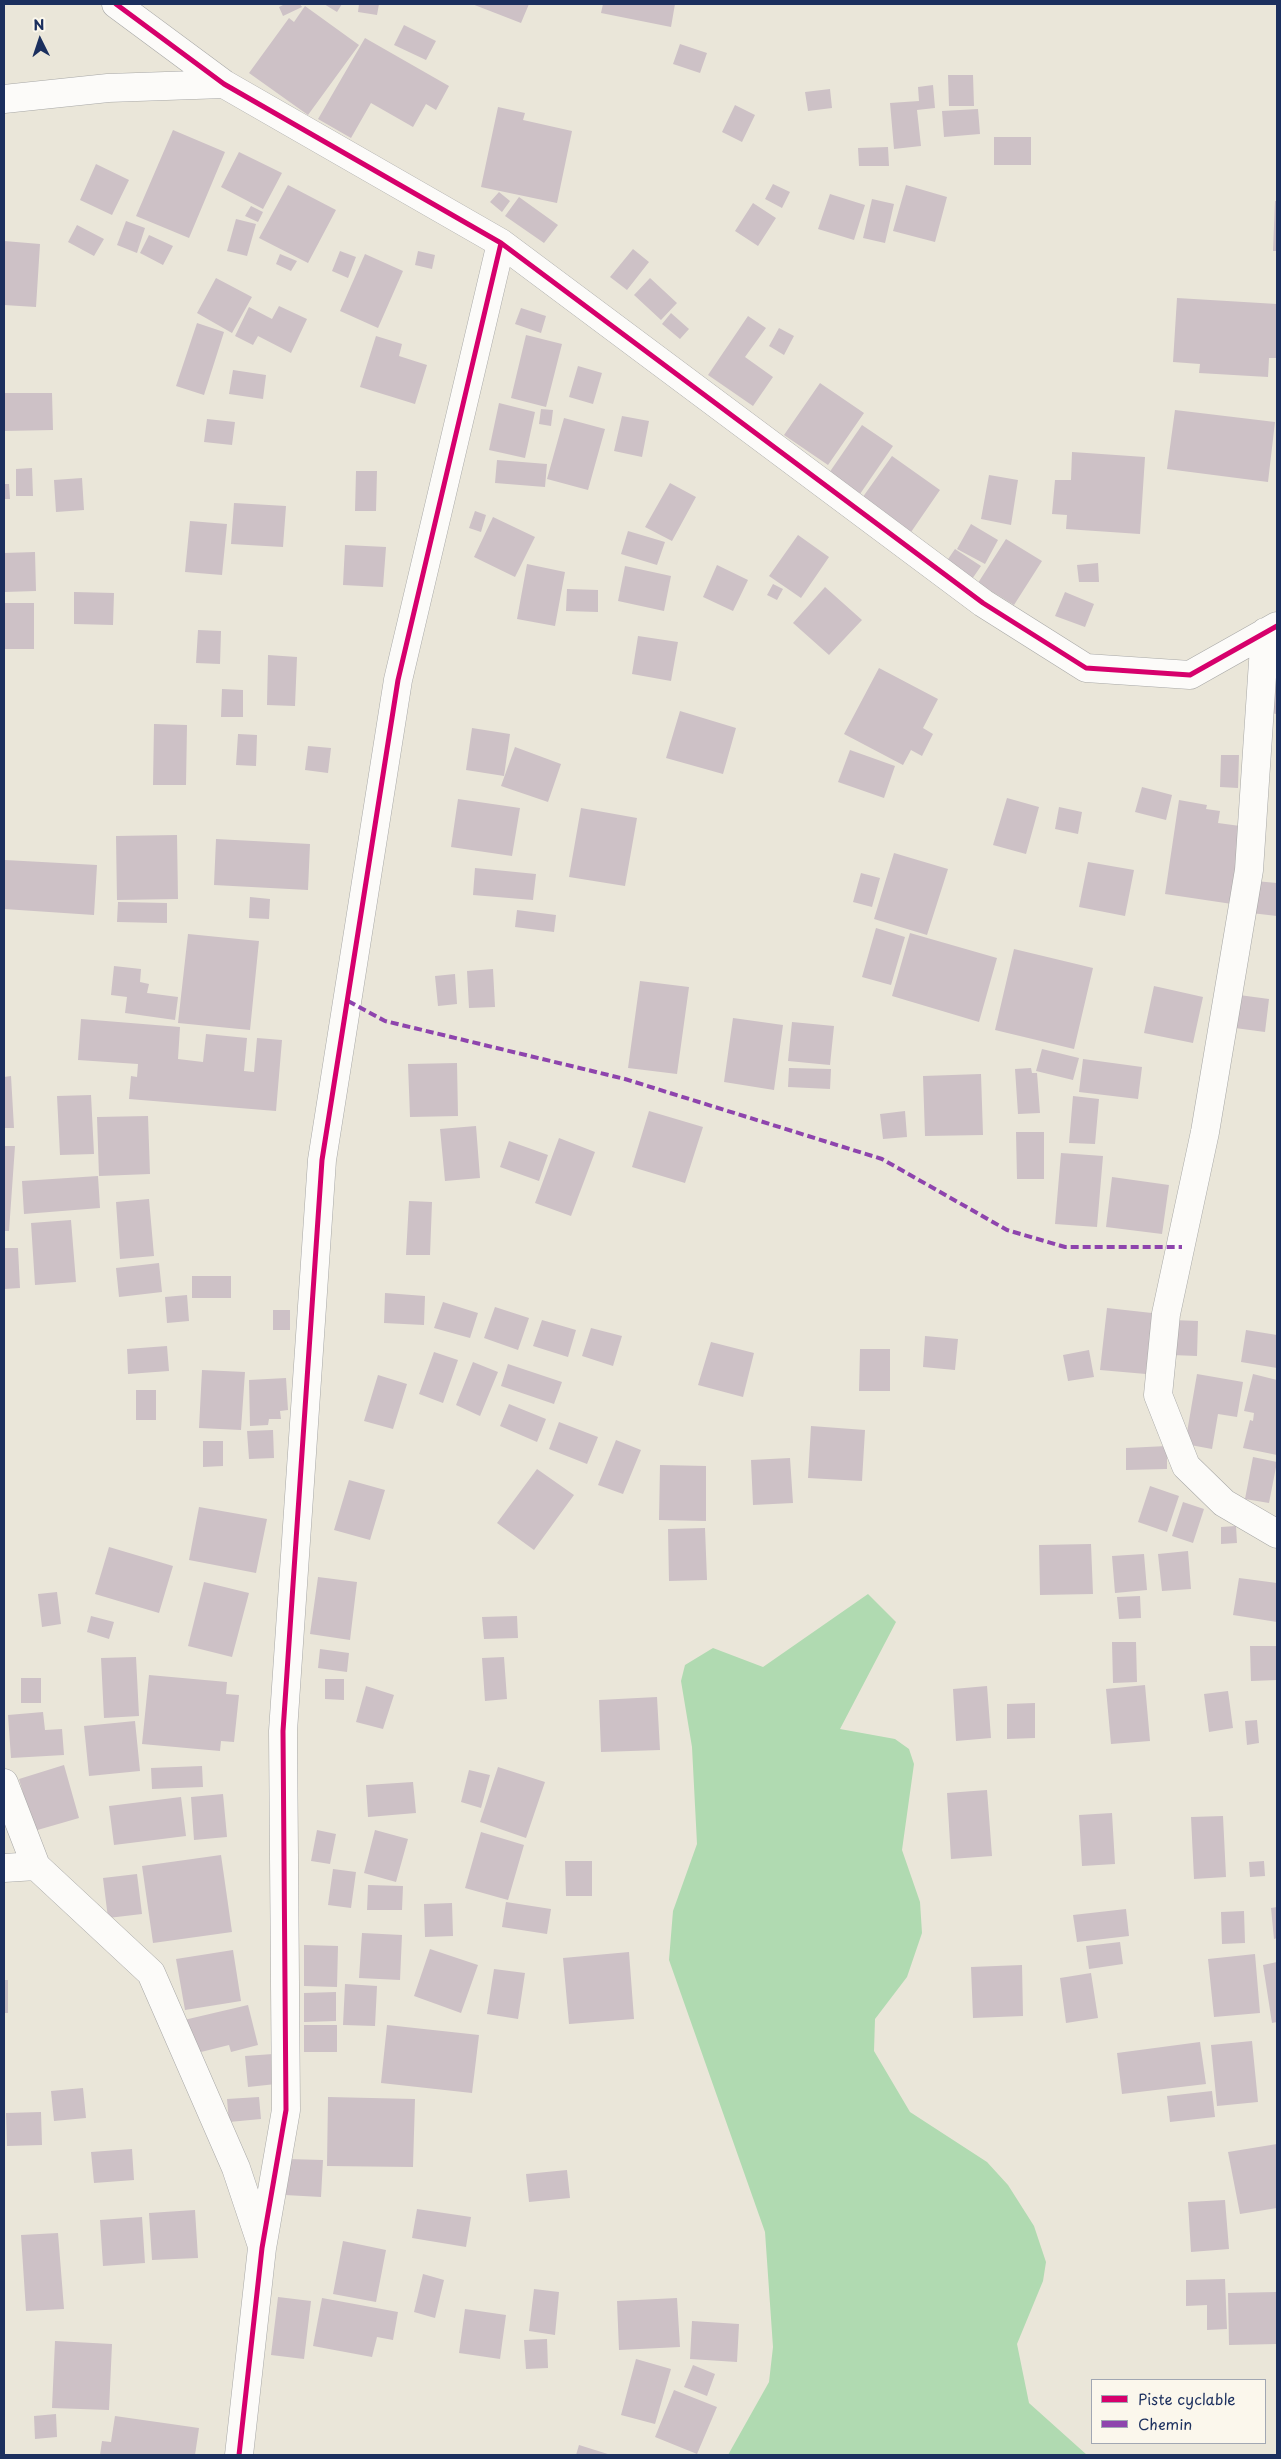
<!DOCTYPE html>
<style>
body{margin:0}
#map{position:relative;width:1281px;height:2459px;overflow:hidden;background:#eae6d9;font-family:"Playpen Sans",sans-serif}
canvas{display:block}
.frame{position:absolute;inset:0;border:5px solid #1b2f5e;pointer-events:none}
.legend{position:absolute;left:1091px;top:2379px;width:175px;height:65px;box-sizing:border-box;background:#fbf7ec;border:1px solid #a1a7b3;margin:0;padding:6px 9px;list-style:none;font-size:15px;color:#1b2f5e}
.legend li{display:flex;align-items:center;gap:10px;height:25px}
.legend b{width:25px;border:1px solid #a1a7b3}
.north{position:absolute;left:15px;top:15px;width:50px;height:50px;-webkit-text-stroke:4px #fbf7ec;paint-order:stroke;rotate:356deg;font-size:14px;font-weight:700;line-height:20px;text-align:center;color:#1b2f5e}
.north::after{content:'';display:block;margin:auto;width:18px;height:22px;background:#1b2f5e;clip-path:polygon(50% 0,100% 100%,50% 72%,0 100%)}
</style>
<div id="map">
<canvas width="1281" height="2459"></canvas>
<div class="frame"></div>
<ul class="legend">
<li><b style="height:6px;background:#d6006c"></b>Piste cyclable</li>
<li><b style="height:6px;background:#8e44ad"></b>Chemin</li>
</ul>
<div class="north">N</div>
</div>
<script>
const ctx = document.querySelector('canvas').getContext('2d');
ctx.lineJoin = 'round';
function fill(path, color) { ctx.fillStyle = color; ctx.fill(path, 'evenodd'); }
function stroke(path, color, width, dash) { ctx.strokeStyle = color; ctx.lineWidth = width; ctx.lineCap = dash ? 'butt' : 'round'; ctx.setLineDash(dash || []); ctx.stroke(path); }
fill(new Path2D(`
 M868 1594 896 1622 840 1729 895 1739 909 1749 914 1764 902 1850 920 1902 922 1933 907 1977 875 2019 874 2051 910 2112 987 2162 1008 2185 1034 2226 1046 2262 1043 2281 1017 2344 1029 2403 1087 2455H728L769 2382 773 2347 765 2232 669 1960 673 1911 697 1844 692 1747 681 1681 685 1665 713 1648 763 1667Z`), '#b0dab1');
fill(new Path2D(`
 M285 4H300L302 7 283 16 279 7Z
 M324 4H342L337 12Z
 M359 4H379L377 15 358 12Z
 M472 4H529L521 23Z
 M603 4H675L671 27 601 13Z
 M305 6 359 45 308 115 249 73 289 18 294 22Z
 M404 25 436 41 426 60 394 45Z
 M365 38 449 86 436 110 426 104 413 127 371 103 351 138 318 119Z
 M680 44 707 53 700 73 673 64Z
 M948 75H973L974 106H949Z
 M933 85 935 108 917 110 921 146 894 149 890 103 919 101 918 87Z
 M830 89 832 108 808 111 805 92Z
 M735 105 755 115 742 142 722 132Z
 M498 107 525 113 523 120 572 131 557 203 481 187Z
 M978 109 980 134 944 137 942 111Z
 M173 130 225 152 189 238 136 216Z
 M994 137H1031V165H994Z
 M888 147 889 166H859L858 148Z
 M239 152 282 173 263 209 221 187Z
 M96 164 129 180 112 215 80 200Z
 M773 184 790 192 782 208 765 199Z
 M288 185 336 210 308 263 259 238Z
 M906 185 947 197 935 242 893 231Z
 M499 192 510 201 502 212 490 202Z
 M830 194 865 205 854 240 818 229Z
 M519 197 558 225 544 243 505 216Z
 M872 199 894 204 885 243 863 238Z
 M1275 201H1277V251H1273Z
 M753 203 776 218 758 246 735 231Z
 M251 206 263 212 258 222 245 216Z
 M236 219 256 224 247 256 227 251Z
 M126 221 145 228 137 253 117 245Z
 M77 225 104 239 94 256 68 242Z
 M149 235 173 246 163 265 140 253Z
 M4 241 40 244 36 307 4 305Z
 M633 249 649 262 627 290 610 277Z
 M340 251 356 257 348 278 332 271Z
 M418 251 435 255 432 269 415 265Z
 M280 254 297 261 291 271 276 264Z
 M365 254 403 271 378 328 340 311Z
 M216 278 252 297 232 333 197 313Z
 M650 278 677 303 661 320 634 295Z
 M1177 298 1277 304V358H1269L1268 377 1199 373 1200 364 1173 362Z
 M279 306 307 319 291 353 258 336 253 345 235 336 249 307 272 319Z
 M521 308 546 316 541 333 515 324Z
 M671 313 689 329 680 339 662 324Z
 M748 316 766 328 745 357 773 377 753 406 708 375Z
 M197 323 224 332 204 395 176 386Z
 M779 328 794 336 784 355 769 346Z
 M526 335 562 344 546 407 511 398Z
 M376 336 402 344 399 356 427 365 415 404 360 387Z
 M578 366 602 373 593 404 569 397Z
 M233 370 266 375 263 399 229 394Z
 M820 383 864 413 828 465 784 435Z
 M4 393H52L53 430 4 431Z
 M499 403 535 412 525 458 489 450Z
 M541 409 553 410 551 426 539 424Z
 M1175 410 1275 422 1268 482 1167 469Z
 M622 416 649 421 642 457 614 451Z
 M564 418 605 429 588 490 547 479Z
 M207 419 235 422 232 445 204 442Z
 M862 425 893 446 860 494 829 473Z
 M1072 452 1145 457 1140 534 1066 529 1067 515 1052 514 1055 480H1071Z
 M892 456 940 490 909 535 860 501Z
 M497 460 547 464 545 487 495 483Z
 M32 468 33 496H16V469Z
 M356 471H377L376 511H355Z
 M989 475 1018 480 1011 525 981 519Z
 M82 478 84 510 56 512 54 480Z
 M670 483 696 497 672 541 645 527Z
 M4 484H9L10 499H4Z
 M234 503 286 506 283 547 231 544Z
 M475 511 486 515 481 532 469 528Z
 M493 517 535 537 515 577 474 557Z
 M190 521 227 524 222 575 185 572Z
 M971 524 998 540 985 564 957 549Z
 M628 531 665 542 657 565 621 554Z
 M798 535 829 557 801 598 769 576Z
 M1006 539 1042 561 1014 605 978 583Z
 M345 545 386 547 383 587 343 585Z
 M955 549 981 566 968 585 942 568Z
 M35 552 36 591 4 592V553Z
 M1098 563 1099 582H1079L1077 565Z
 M527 564 565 572 555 626 517 619Z
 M717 565 748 580 733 611 703 597Z
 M625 566 671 576 664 611 618 601Z
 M773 584 783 589 777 600 767 595Z
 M825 587 862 620 829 655 793 623Z
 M567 589 598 590V612L566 611Z
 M74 592 114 593 113 625 74 624Z
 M1065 592 1094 604 1085 627 1055 616Z
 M4 603H34V649H4Z
 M198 630 221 631 220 664 196 663Z
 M638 636 678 642 671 681 632 674Z
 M268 655 297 657 295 706 267 705Z
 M879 668 938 699 923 728 933 734 922 756 911 750 903 765 844 734Z
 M1271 676 1277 677V714L1266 713Z
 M222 689 243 690V717H221Z
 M680 711 736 728 723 774 666 758Z
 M154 724 187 725 186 785H153Z
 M472 728 510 734 504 776 466 770Z
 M238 734 257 735 256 766 236 765Z
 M308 746 331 748 328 773 305 770Z
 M515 747 561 764 548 802 501 786Z
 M850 750 895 766 884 798 838 782Z
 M1221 755H1239L1238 788 1220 787Z
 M1142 787 1172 795 1166 820 1135 812Z
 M1007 798 1039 807 1026 854 993 845Z
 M458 799 520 808 512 856 451 847Z
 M1179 800 1207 805 1206 809 1220 811 1218 823 1240 826 1232 904 1165 894Z
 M1059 807 1082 812 1078 834 1055 829Z
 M581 808 637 818 625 886 569 877Z
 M177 835 178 899 117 900 116 836Z
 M216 839 310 844 308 890 214 885Z
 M894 853 948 869 927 935 874 919Z
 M5 860 97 865 94 915 4 909Z
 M1088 862 1134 870 1125 916 1079 907Z
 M475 868 536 874 533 900 473 895Z
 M861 873 880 878 872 907 853 902Z
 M1255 881 1277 883V916L1251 913Z
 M250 897 270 899 269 919 249 918Z
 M118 902 167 903V923L117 922Z
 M517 910 556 915 554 932 515 927Z
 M876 928 905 937 891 985 862 977Z
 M910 933 997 958 979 1022 892 996Z
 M188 934 259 941 250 1030 178 1023Z
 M1014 949 1093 968 1074 1049 995 1030Z
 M114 966 141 969 140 982 149 984 147 993 178 997 175 1020 125 1013 127 997 111 995Z
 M493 969 495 1007 469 1008 467 971Z
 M455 974 457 1004 438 1006 435 976Z
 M640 981 689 987 677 1074 628 1068Z
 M1154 986 1203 997 1193 1043 1144 1033Z
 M1239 995 1269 999 1265 1032 1235 1028Z
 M733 1018 783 1025 774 1090 724 1082Z
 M81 1019 180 1027 178 1059 203 1062 206 1034 247 1038 244 1071 254 1072 257 1038 282 1040 276 1111 129 1099 131 1076 137 1077 138 1064 78 1060Z
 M792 1022 834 1026 830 1065 788 1061Z
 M1042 1049 1079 1058 1073 1080 1036 1071Z
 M1083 1059 1142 1067 1138 1099 1079 1092Z
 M457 1063 458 1116 410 1117 408 1064Z
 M789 1068 831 1069 830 1089 788 1087Z
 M1031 1068 1032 1073H1037L1040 1113 1018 1114 1015 1069Z
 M981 1074 983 1135 925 1136 923 1076Z
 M11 1076 14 1128H4V1077Z
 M91 1095 94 1154 60 1155 57 1096Z
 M1073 1096 1099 1099 1095 1144 1069 1143Z
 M649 1111 703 1127 685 1183 632 1167Z
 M905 1111 907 1137 883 1139 880 1114Z
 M148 1116 150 1174 99 1176 97 1117Z
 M476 1126 480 1178 445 1181 440 1129Z
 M1016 1132H1044V1179H1017Z
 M559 1138 595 1152 571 1216 535 1203Z
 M509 1141 548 1155 539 1181 500 1167Z
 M4 1146H15L9 1231H4Z
 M1061 1153 1103 1156 1097 1227 1055 1224Z
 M98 1176 100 1208 24 1214 22 1181Z
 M1112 1177 1169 1185 1162 1234 1106 1227Z
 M149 1199 154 1256 120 1259 116 1202Z
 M409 1201 432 1202 430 1255H406Z
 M71 1220 76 1282 35 1285 31 1223Z
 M4 1248H18L20 1288 4 1289Z
 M159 1263 162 1292 119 1297 116 1268Z
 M192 1276H231V1298H192Z
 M385 1293 425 1296 424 1325 384 1323Z
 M187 1295 189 1321 167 1323 165 1297Z
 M443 1302 478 1313 470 1338 434 1328Z
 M495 1307 529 1318 518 1350 484 1338Z
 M1107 1308 1152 1313 1146 1374 1100 1370Z
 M273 1310H290V1330H273Z
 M542 1320 576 1330 568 1357 533 1346Z
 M1173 1320 1198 1321 1197 1356 1172 1355Z
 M591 1328 622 1336 613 1366 582 1356Z
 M1246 1330 1277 1335V1368L1241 1362Z
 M925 1336 958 1339 955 1370 923 1367Z
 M711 1342 754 1353 743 1397 698 1385Z
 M167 1346 169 1371 128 1374 127 1349Z
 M860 1349H890V1391H859Z
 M1089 1350 1094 1377 1068 1381 1063 1355Z
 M434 1352 458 1360 443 1403 419 1394Z
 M473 1362 498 1372 480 1416 456 1405Z
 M508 1364 562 1382 554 1404 501 1386Z
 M202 1370 245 1372 241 1430 199 1428Z
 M1197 1374 1243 1382 1237 1417 1218 1414 1212 1449 1185 1444Z
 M1253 1374 1277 1380V1455L1243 1448 1250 1420 1253 1421 1254 1413 1244 1411Z
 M378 1375 407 1384 393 1429 364 1421Z
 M286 1378 288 1410 280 1411 281 1419H269L268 1425 250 1426 249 1380Z
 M136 1390H156V1420H136Z
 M509 1404 546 1419 537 1442 500 1426Z
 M559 1422 598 1437 587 1464 549 1449Z
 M811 1426 865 1430 862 1481 808 1478Z
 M273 1430 274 1458 249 1459 247 1431Z
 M616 1440 641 1450 623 1494 598 1485Z
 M203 1441H223V1466L203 1467Z
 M1167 1446V1469L1126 1470V1448Z
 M1253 1457 1277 1462 1269 1503 1245 1499Z
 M790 1458 793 1503 753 1505 751 1460Z
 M660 1465 706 1466V1521L659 1520Z
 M537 1469 574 1495 534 1550 497 1523Z
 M349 1480 385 1490 370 1540 334 1530Z
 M1150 1486 1179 1496 1167 1532 1138 1522Z
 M1183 1502 1204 1509 1193 1543 1172 1536Z
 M199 1507 267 1519 256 1573 189 1560Z
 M1236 1526 1237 1543 1221 1544V1527Z
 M705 1528 707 1580 669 1581 668 1529Z
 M1091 1544 1093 1594 1040 1595 1039 1545Z
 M109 1547 173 1566 159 1613 95 1594Z
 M1188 1551 1191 1589 1162 1591 1158 1554Z
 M1144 1554 1147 1590 1115 1593 1112 1556Z
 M318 1577 357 1582 350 1640 310 1634Z
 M1239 1578 1277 1583V1622L1233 1615Z
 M204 1582 249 1593 232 1657 188 1646Z
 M57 1592 61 1624 42 1627 38 1594Z
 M1140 1596 1141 1618 1119 1619 1117 1597Z
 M91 1616 114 1622 109 1639 87 1632Z
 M517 1616 518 1638 484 1639 482 1617Z
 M1112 1642H1136L1137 1682 1113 1683Z
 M1250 1646H1277V1680L1251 1681Z
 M320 1649 349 1653 347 1672 318 1668Z
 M136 1657 139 1716 104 1718 101 1658Z
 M504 1657 507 1699 485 1701 482 1658Z
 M149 1675 227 1682 226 1694 239 1695 234 1742 221 1741 220 1751 142 1744Z
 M21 1678H41V1703H21Z
 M325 1679H344V1700L325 1699Z
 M1145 1685 1150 1741 1111 1744 1106 1689Z
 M366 1686 394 1695 383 1729 356 1722Z
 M987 1686 991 1738 956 1741 953 1689Z
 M1228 1691 1233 1728 1209 1732 1204 1694Z
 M657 1697 660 1750 601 1752 599 1700Z
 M1035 1703V1738L1007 1739V1704Z
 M43 1712 45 1730 62 1729 64 1755 11 1758 8 1715Z
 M1257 1720 1259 1743 1247 1745 1245 1721Z
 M135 1721 140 1771 89 1776 84 1726Z
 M64 1765 79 1818 34 1831 19 1779Z
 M202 1766 203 1787 152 1789 151 1768Z
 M498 1767 545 1782 526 1838 480 1822Z
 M469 1770 490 1775 481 1808 461 1802Z
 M413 1782 416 1813 368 1817 366 1785Z
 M987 1790 992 1856 951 1859 947 1793Z
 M223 1794 227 1837 194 1840 191 1797Z
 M181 1797 186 1836 114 1845 109 1806Z
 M1112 1813 1115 1864 1082 1866 1079 1815Z
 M1223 1816 1226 1877 1194 1879 1191 1817Z
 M317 1830 336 1834 330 1864 311 1861Z
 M375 1830 408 1839 396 1882 364 1873Z
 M481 1832 524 1845 508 1900 465 1888Z
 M221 1855 232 1932 153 1943 142 1866Z
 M565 1861H592V1896H566Z
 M1264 1861 1265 1876 1250 1877 1249 1862Z
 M333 1869 356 1872 351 1908 328 1905Z
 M137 1874 142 1914 108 1918 103 1878Z
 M368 1885 403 1886 402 1910H367Z
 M506 1902 551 1909 547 1934 502 1927Z
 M452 1903 453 1936 425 1937 424 1904Z
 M1277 1907V1938L1274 1939 1271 1908Z
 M1126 1909 1129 1936 1077 1942 1073 1915Z
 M1244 1911 1245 1943 1222 1944 1221 1912Z
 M362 1933 402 1935 400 1980 359 1978Z
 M1120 1942 1123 1964 1089 1969 1086 1946Z
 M304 1945 338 1946 337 1987 304 1986Z
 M430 1949 478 1965 461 2013 414 1996Z
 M233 1950 241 2001 185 2010 176 1959Z
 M629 1952 634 2019 569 2024 563 1958Z
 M1255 1954 1260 2013 1214 2017 1208 1959Z
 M1277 1962V2022L1272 2023 1263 1965Z
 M1022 1965 1023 2016 973 2018 971 1967Z
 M494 1969 525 1973 518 2019 487 2014Z
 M1091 1973 1098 2018 1066 2023 1060 1978Z
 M4 1980H8V2013H4Z
 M345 1984 377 1986 375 2026 343 2025Z
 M336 1992V2021L304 2022V1993Z
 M248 2005 258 2045 231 2052 229 2045 193 2054 184 2020Z
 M304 2025H337V2052H304Z
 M387 2025 479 2035 472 2093 381 2083Z
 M1252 2041 1258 2102 1217 2106 1211 2045Z
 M1200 2042 1206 2084 1122 2094 1117 2053Z
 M273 2054 276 2084 248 2087 245 2056Z
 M83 2088 86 2118 54 2121 51 2091Z
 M1212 2091 1215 2117 1170 2122 1167 2096Z
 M259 2097 261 2119 229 2122 227 2099Z
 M328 2097 415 2099 413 2167 327 2166Z
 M41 2112 42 2145 7 2146 6 2113Z
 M1277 2144V2208L1240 2214 1228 2152Z
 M132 2149 134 2180 94 2183 91 2152Z
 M287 2159 323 2160 321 2197 285 2195Z
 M567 2170 570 2198 529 2202 526 2174Z
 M1225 2200 1229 2249 1191 2252 1188 2202Z
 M417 2209 471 2217 466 2247 412 2238Z
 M195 2210 198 2258 152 2260 149 2213Z
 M142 2217 145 2263 103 2266 100 2220Z
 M58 2233 64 2309 26 2311 21 2235Z
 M343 2241 386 2250 376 2302 333 2294Z
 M423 2274 444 2280 435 2318 414 2312Z
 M1225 2279 1227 2329 1207 2330V2305L1186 2306V2280Z
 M534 2289 559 2292 555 2335 529 2331Z
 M1277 2292V2344L1229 2345 1228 2293Z
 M278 2297 311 2301 304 2359 271 2355Z
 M322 2298 398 2312 393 2340 377 2337 372 2357 313 2346Z
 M677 2298 680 2347 619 2350 617 2301Z
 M465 2309 506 2315 500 2359 459 2353Z
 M692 2321 739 2324 737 2362 690 2359Z
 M547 2339 548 2368 526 2369 524 2340Z
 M55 2341 112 2344 109 2410 52 2408Z
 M636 2359 671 2369 655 2424 621 2415Z
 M693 2365 715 2374 707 2396 684 2387Z
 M674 2390 717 2407 697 2454 655 2437Z
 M56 2414 57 2437 35 2439 34 2416Z
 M115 2416 199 2428 195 2455H100L102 2441 111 2442Z
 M579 2445 611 2455H576Z`), '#cdc1c6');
const minor = new Path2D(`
 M116 4 224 84 501 243 983 603 1086 668 1190 675 1277 626
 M4 99 108 88 224 84
 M1265 632 1249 870 1205 1132 1166 1314 1158 1395 1186 1466 1224 1503 1277 1534
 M4 1783 36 1866 151 1973 236 2168 261 2243
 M4 1868 36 1866
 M239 2455 262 2248 286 2110 283 1731 322 1160 398 680 501 243`);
stroke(minor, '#a7a7a6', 29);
stroke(minor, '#fcfbf9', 28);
stroke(new Path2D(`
 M348 1001 385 1021 625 1079 882 1159 1007 1230 1065 1247H1182`), '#8e44ad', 4, [8, 4]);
stroke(new Path2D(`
 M116 4 224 84 501 243 983 603 1086 668 1190 675 1277 626
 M239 2455 262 2248 286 2110 283 1731 322 1160 398 680 501 243`), '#d6006c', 5);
</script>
